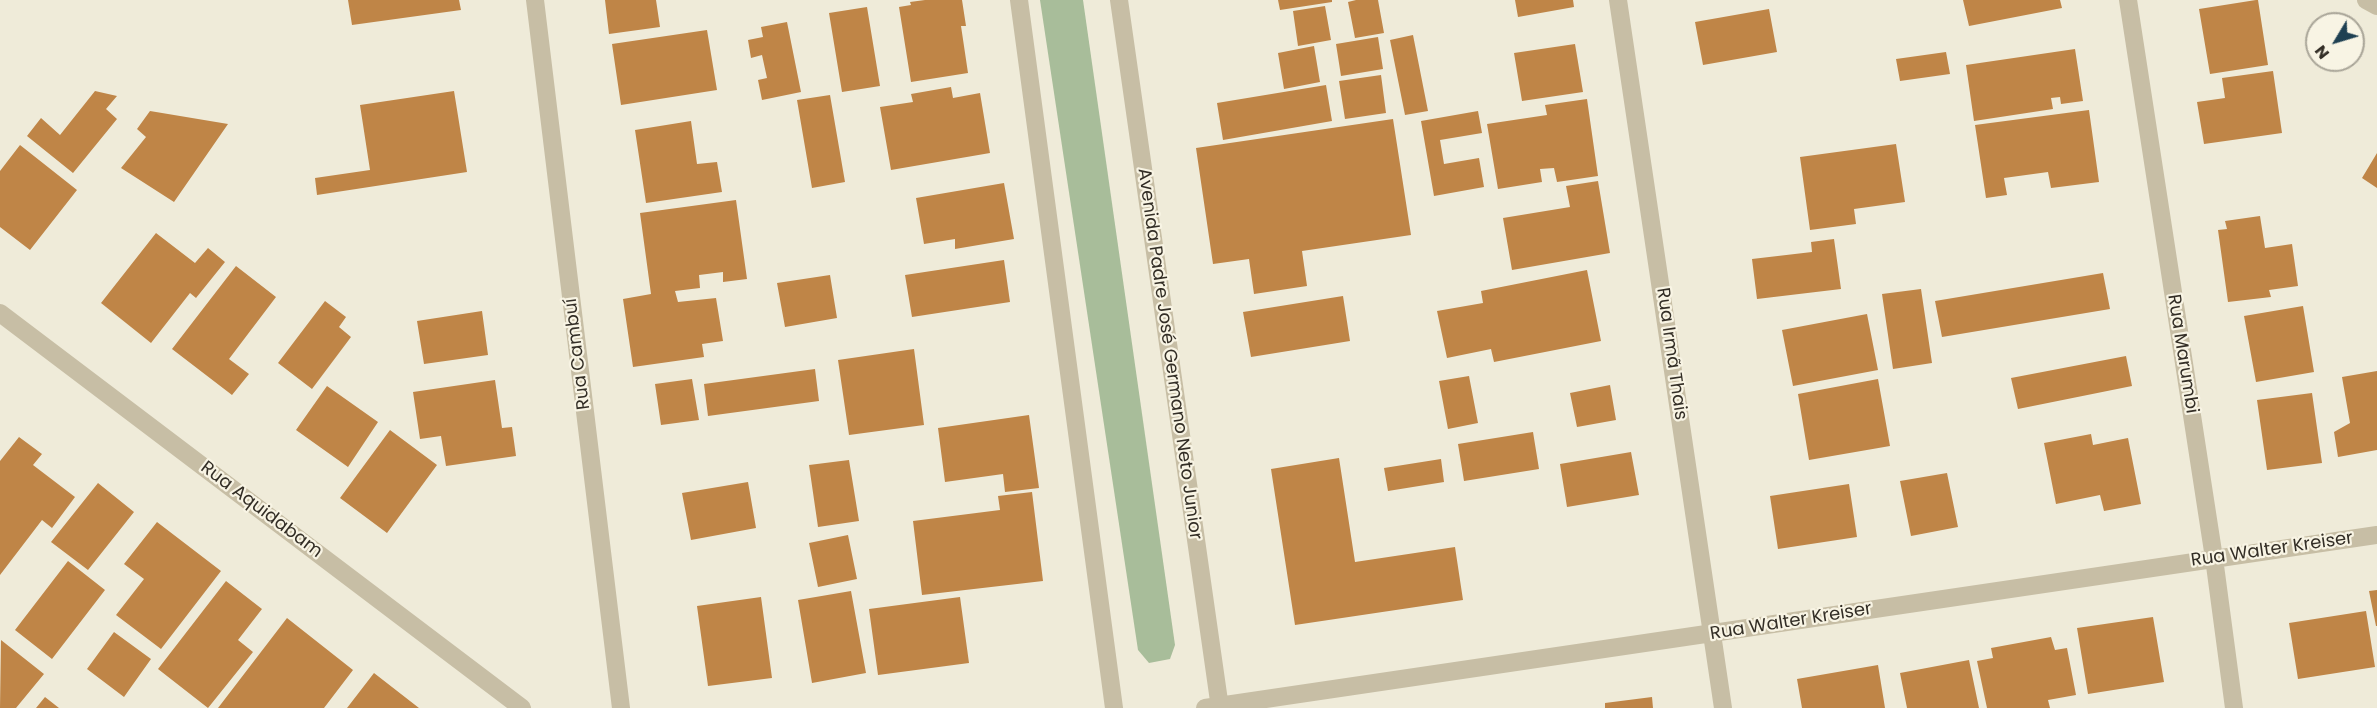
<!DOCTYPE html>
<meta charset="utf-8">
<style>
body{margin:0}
#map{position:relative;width:2377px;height:708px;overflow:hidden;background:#efebd9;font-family:Poppins,sans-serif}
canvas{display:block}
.north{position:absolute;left:2305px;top:12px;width:60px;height:60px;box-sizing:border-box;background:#f8f4e4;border:2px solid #a9a598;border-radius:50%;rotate:232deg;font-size:16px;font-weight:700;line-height:24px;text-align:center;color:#332e26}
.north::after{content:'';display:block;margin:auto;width:21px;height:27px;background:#1e4052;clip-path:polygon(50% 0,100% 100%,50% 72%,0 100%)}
</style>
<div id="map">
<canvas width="2377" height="708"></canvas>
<div class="north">N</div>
</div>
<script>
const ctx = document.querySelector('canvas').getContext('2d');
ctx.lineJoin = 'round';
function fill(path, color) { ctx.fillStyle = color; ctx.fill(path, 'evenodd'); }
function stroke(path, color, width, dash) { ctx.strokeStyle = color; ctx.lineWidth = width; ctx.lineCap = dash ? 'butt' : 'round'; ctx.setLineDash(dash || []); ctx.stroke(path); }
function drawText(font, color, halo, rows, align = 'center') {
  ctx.font = font + ' Poppins,sans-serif'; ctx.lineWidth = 4.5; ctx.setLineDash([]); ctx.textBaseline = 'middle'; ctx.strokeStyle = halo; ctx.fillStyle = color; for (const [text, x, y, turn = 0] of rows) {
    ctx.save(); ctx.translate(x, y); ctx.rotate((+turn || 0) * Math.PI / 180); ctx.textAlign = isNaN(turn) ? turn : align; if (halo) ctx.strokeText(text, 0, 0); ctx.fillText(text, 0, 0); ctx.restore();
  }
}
fill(new Path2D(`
 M1040 0H1083L1175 645 1170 659 1149 663 1138 650Z`), '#a8bd9a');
fill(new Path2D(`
 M348 0H459L461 10 352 25Z
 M605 0H656L660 27 609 34Z
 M925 0H962L966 26H961L968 73 911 82 899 7 911 5 910 2Z
 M1278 0H1332V2L1280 10Z
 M1356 0H1378L1384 33 1355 38 1348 2Z
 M1515 0H1573L1574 7 1518 17Z
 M1963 0H2060L2062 8 1969 26Z
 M2256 0H2258L2268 65 2210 74 2199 9Z
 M1325 6 1331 40 1298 46 1293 11Z
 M867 7 880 86 842 92 829 13Z
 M1769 9 1777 52 1703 65 1695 22Z
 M787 22 801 92 762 100 758 80 767 78 762 55 751 58 748 40 763 37 761 27Z
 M707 30 717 90 621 105 612 44Z
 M1413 35 1428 111 1405 115 1390 40Z
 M1378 37 1383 69 1341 76 1336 44Z
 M1575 44 1583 92 1522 101 1514 53Z
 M1314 46 1320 82 1284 89 1278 53Z
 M2075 49 2083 101 2061 104 2060 97 2051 98 2053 109 1974 121 1966 65Z
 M1946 52 1950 74 1900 81 1896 59Z
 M2273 71 2282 133 2204 144 2197 102 2225 98 2222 78Z
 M1381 75 1386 113 1345 119 1339 81Z
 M1326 85 1332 121 1223 140 1217 103Z
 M951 87 953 98 980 93 990 153 891 170 880 107 913 102 911 94Z
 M95 91 117 96 106 109 117 119 73 173 27 136 41 118 60 135Z
 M454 91 467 172 317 195 315 178 370 170 360 105Z
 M830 95 845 182 812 188 797 100Z
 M1587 99 1598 176 1557 182 1554 168 1540 169 1542 182 1498 189 1487 124 1547 115 1545 105Z
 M2089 110 2099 182 2051 188 2048 172 2004 178 2007 195 1986 198 1975 125Z
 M150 111 228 124 174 202 121 168 146 137 137 129Z
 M1478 111 1482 133 1440 140 1444 164 1479 158 1484 187 1434 196 1421 121Z
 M1393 119 1411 235 1302 251 1307 286 1254 294 1249 259 1213 264 1196 148Z
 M691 121 697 164 717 162 722 192 646 203 635 130Z
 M1896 144 1905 202 1854 209 1856 224 1810 230 1800 157Z
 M20 145 77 190 30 250 0 227V171Z
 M2377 153V188L2362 178Z
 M1598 181 1610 253 1512 270 1503 218 1570 207 1566 186Z
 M1004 183 1014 239 955 249V239L924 244 916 198Z
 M736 200 747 279 723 282V272L699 275 700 288 675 291 678 302 716 298 723 341 702 344 704 357 633 367 623 299 651 294 640 213Z
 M2260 216 2265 248 2292 244 2298 286 2269 290 2271 297 2228 302 2218 230 2227 229 2225 221Z
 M156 233 195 263 208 248 225 262 196 298 190 293 151 343 101 303Z
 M1834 239 1841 289 1757 299 1752 259 1812 252 1811 242Z
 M1004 260 1010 302 912 317 905 275Z
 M236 266 276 297 229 359 249 374 232 395 172 349Z
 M1587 270 1601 341 1494 362 1491 349 1447 358 1437 311 1483 303 1481 291Z
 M2103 273 2110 309 1942 337 1935 301Z
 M830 275 837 318 785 327 777 283Z
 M1921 289 1932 363 1893 369 1882 294Z
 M1343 296 1350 341 1251 357 1243 312Z
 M325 301 346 317 339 327 351 337 312 389 278 363Z
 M2303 306 2314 372 2256 382 2244 316Z
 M482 311 488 355 424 364 417 321Z
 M1867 314 1878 370 1793 386 1782 330Z
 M914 349 924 425 849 435 838 360Z
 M2126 356 2132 386 2018 409 2011 378Z
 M815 369 819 401 708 416 704 384Z
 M2377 371V450L2338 457 2334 432 2350 423 2342 377Z
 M1469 376 1478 423 1448 429 1439 381Z
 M692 379 699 420 661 425 655 384Z
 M1878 379 1890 446 1809 460 1798 394Z
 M495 380 502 428 512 427 516 456 446 466 441 436 420 439 413 392Z
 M1610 385 1616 420 1577 427 1570 393Z
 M327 386 378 422 348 467 296 430Z
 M2312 393 2322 463 2267 470 2257 400Z
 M1029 415 1039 488 1005 492 1003 474 945 482 938 428Z
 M390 430 437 465 387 533 340 498Z
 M1533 432 1539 469 1464 481 1458 444Z
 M2091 434 2093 445 2128 438 2141 504 2104 511 2100 495 2056 504 2044 443Z
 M19 437 42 454 33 465 75 497 52 528 42 520 0 575V461Z
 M1631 452 1639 495 1567 507 1560 464Z
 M1339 458 1355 562 1455 547 1463 600 1295 625 1271 469Z
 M1441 459 1444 482 1388 491 1384 468Z
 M849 460 859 521 818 527 809 465Z
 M1947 473 1958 527 1911 536 1900 481Z
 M748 482 756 528 691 540 682 493Z
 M98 483 134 512 88 570 51 542Z
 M1849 484 1857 537 1778 549 1770 496Z
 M1032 492 1043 581 922 595 913 521 1000 510 998 496Z
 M157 522 221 571 161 649 116 615 144 579 124 564Z
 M848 535 857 579 818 587 809 543Z
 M68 561 105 590 52 659 15 630Z
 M226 581 262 609 238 640 253 652 208 708 158 669Z
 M2377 590V626H2376L2369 591Z
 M851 591 866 673 812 683 798 600Z
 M761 597 772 678 708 686 697 606Z
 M960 597 969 663 878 675 869 609Z
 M2366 611 2375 667 2298 679 2289 623Z
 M2153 617 2164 682 2088 694 2077 628Z
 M287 618 353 670 324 708H218Z
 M114 632 151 659 124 697 87 669Z
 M2051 637 2055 650 2067 648 2076 695 2048 700 2050 708H1987L1977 661 1993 658 1991 648Z
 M1 640 44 674 16 708H0Z
 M1969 660 1979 708H1907L1900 673Z
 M1878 665 1885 708H1802L1797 679Z
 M374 673 419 708H347Z
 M45 697 59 708H36Z
 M1652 697 1653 708H1605V703Z`), '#bf8547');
stroke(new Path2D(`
 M535 0 621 708
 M1019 0 1114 708
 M1119 0 1220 708
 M1618 0 1723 708
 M2128 0 2214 558 2234 708
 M2366 0 2377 6
 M0 313 522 708
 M1205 708 2377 535`), '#c7bea5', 18);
drawText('18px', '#332e26', '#f8f4e4', [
 ["Rua Cambuí",578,354,-97],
 ["Avenida Padre José Germano Neto Junior",1169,354,82],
 ["Rua Irmã Thais",1671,354,82],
 ["Rua Marumbi",2182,354,81],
 ["Rua Aquidabam",261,510,37],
 ["Rua Walter Kreiser",2272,550,-8],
 ["Rua Walter Kreiser",1791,622,-9]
]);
</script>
